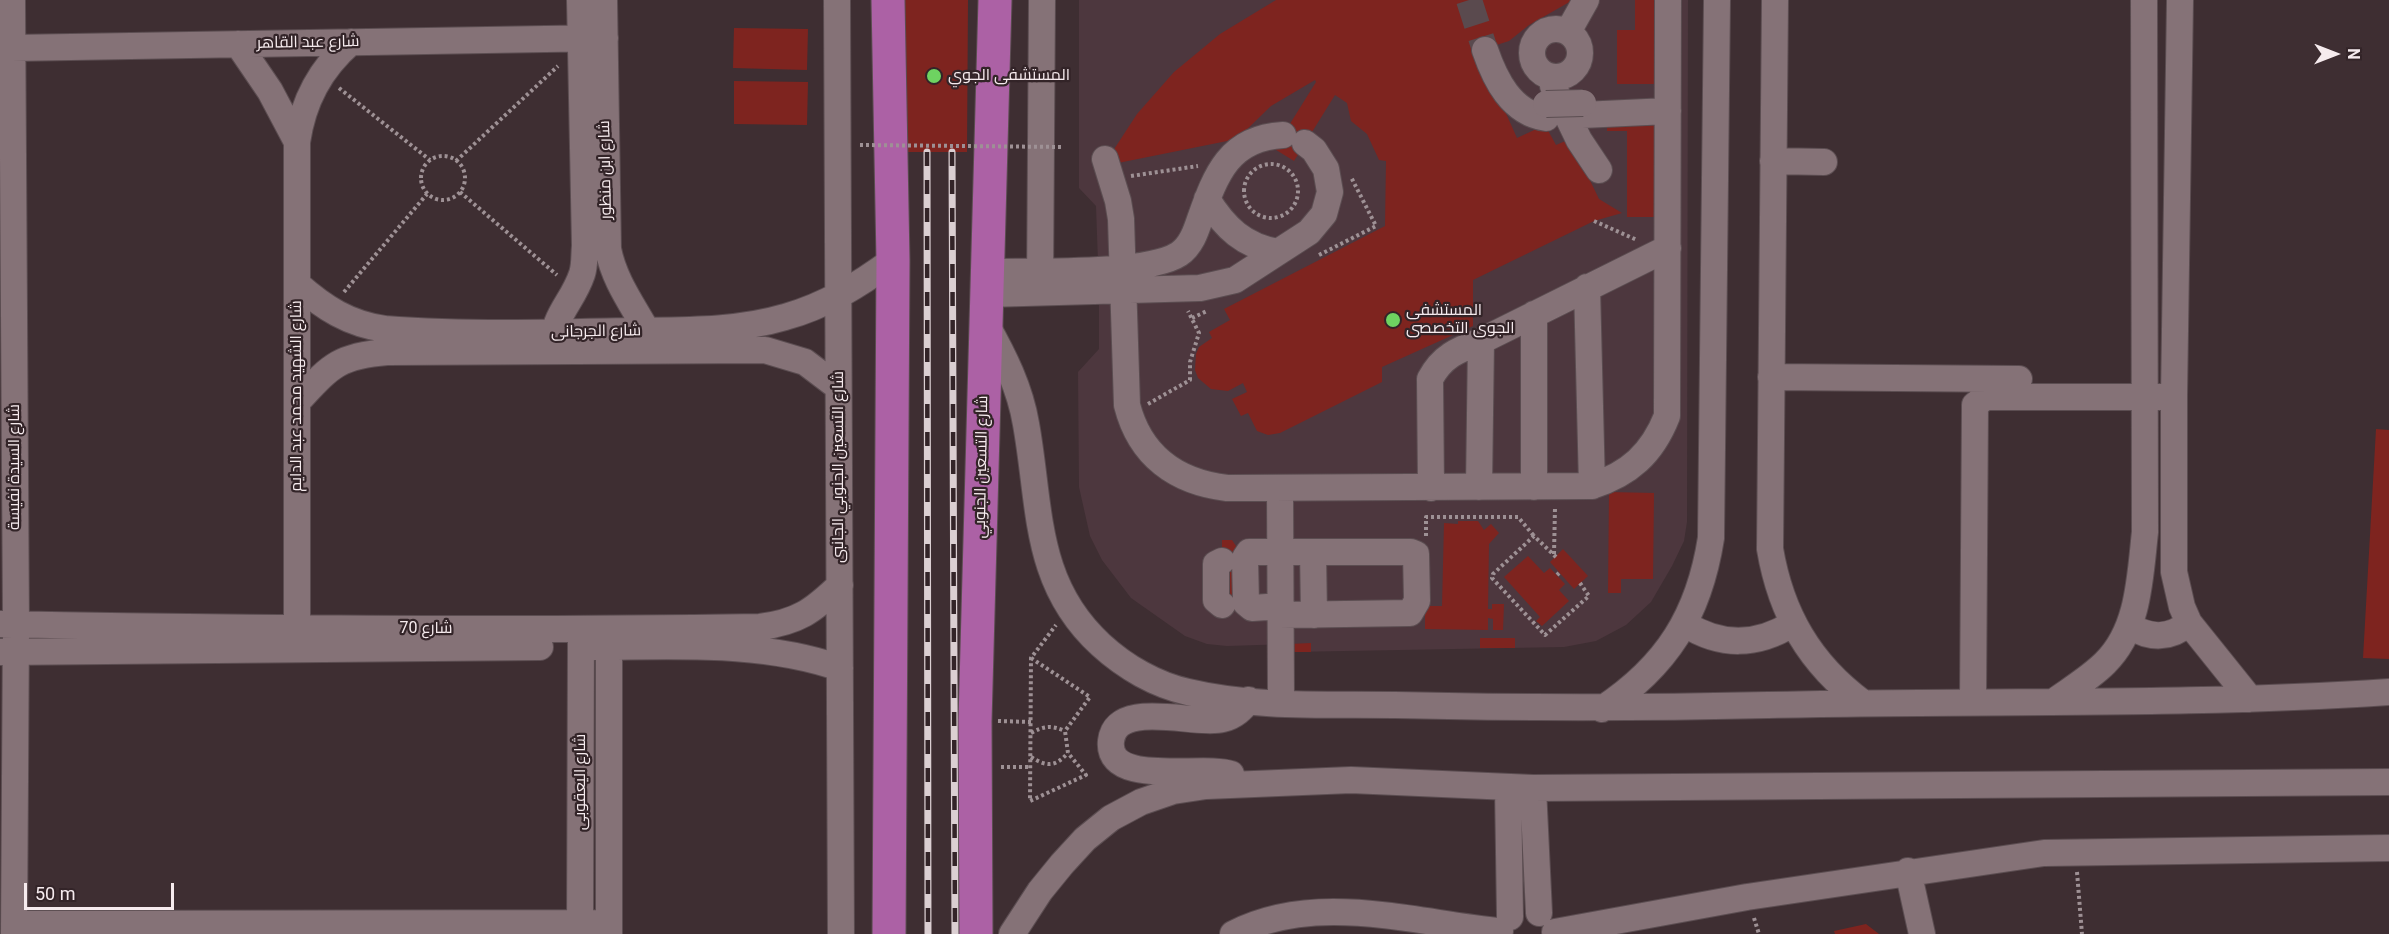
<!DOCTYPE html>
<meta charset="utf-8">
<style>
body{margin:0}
#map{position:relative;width:2389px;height:934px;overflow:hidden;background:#3e2e32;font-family:Roboto,sans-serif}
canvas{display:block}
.north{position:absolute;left:2305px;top:24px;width:60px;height:60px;-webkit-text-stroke:4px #332428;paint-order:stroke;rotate:90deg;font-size:16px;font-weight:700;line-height:24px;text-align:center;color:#f6ebee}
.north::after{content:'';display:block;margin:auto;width:21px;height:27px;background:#f6ebee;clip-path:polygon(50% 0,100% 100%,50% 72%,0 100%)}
.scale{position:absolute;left:24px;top:883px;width:150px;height:27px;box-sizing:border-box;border:3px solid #f6ebee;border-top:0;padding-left:8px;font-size:18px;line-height:21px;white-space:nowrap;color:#f6ebee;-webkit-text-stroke:4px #332428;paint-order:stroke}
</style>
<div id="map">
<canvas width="2389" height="934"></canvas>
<div class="north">N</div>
<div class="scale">50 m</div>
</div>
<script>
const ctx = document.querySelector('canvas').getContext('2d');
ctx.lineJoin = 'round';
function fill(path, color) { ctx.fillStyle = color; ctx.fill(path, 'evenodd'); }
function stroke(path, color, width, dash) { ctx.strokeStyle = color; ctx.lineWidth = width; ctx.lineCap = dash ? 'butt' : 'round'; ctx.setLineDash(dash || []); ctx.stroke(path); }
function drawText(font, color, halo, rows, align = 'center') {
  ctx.font = font + ' Roboto,Cairo,sans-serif'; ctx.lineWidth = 4.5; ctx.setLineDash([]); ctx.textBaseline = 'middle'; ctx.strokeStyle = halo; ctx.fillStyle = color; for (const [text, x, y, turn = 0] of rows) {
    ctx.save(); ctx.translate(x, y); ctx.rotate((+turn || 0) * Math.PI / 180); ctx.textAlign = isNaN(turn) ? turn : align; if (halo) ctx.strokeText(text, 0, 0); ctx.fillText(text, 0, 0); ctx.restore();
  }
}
fill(new Path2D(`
 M1079 0H1688L1687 522 1684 541 1672 566 1651 602 1626 625 1596 641 1564 647 1290 652 1289 644 1227 646 1207 644 1185 636 1131 598 1102 560 1090 536 1079 487 1078 372 1099 349V291L1096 206 1079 188Z`), '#4d373e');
fill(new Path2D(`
 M901 0H968L967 152H901Z
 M1276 0H1573L1529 25 1509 41 1478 51 1517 138 1545 125 1556 145 1570 139 1599 199 1622 213 1594 221 1473 280V326L1382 367V382L1280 433 1268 435 1257 431 1248 413 1241 416 1232 399 1247 392 1243 383 1228 391 1211 389 1198 378 1195 370 1196 354 1199 347 1212 338 1209 332 1230 320 1224 309 1385 226 1386 161 1379 160 1367 134 1351 121 1347 103 1335 95 1294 161 1273 148 1283 135 1316 82 1315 80 1271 106 1237 139 1113 164 1109 157 1137 114 1174 72 1220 34Z
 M1635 0H1658V84H1617V30H1635Z
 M734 28 808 29 807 70 733 68Z
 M734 81 808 82 807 125 734 124Z
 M1607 119H1658V217H1627V131H1607Z
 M2376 429 2389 430V659L2363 658Z
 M1609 492 1654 493 1653 579H1621V593H1608Z
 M1458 521H1478L1484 530 1491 524 1499 533 1489 544 1488 609H1492V604H1504L1503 630H1493V619L1488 618V630L1425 629V606H1442L1444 523 1458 524Z
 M1222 540H1232L1238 549V611H1222Z
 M1563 549 1588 576 1574 589 1550 562Z
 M1528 556 1544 573 1550 568 1565 584 1559 590 1569 601 1542 626 1536 621 1540 617 1504 577Z
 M1480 638H1515V648H1480Z
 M1311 643V652H1290L1289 644Z
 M1866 924 1879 934H1835L1834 931Z`), '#7e241f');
stroke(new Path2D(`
 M1469 0 1485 50`), '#5a4a4e', 26, [26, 13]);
const minor = new Path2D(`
 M12 0 16 624 14 934
 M604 0 608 249C614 280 632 304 647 331
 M837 0 841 934
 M1775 0 1770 549C1781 614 1810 664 1863 703
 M2180 0 2174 397V572L2182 607 2189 623 2250 699
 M1532 53a24 24 0 1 1 48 0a24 24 0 1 1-48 0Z
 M1568 32 1586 0
 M238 44 270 91 297 142
 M12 48 605 38
 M1485 50C1495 79 1511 113 1546 118
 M1553 86 1579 140 1599 170
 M1582 115 1668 111
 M1105 159 1118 201 1121 219 1127 405C1140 456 1176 482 1227 488L1592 486C1629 474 1652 454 1667 416L1668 0
 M1773 161 1824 162
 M1207 199C1225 228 1244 246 1278 252
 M989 272C1031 271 1147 275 1179 254 1191 246 1196 231 1200 219 1216 174 1229 138 1283 135
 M297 284C324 308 349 324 385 329 465 335 546 333 626 331 678 330 735 332 785 317 825 306 859 285 893 260
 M1040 286 1042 0
 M1587 287 1592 486
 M988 294 1200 288 1235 280 1309 232 1324 214 1330 192 1326 169 1314 150 1305 143
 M1534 314V487
 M986 324C1004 356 1020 388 1026 424 1041 507 1033 583 1101 645 1125 667 1156 685 1188 692 1255 708 1327 704 1395 705 1520 708 1642 708 1768 705 1975 700 2182 706 2389 692
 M553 349C552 315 572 304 582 274 585 265 584 255 585 246L580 0
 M1771 377 2019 379
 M297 402C330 367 337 356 387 352L765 350 805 362 838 387
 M1479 487 1481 341
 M1431 488 1430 379C1442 356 1458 350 1481 341L1668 248
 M1280 490 1281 702
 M1313 552 1314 615
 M1222 561 1216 564V600L1222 605
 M1267 607 1252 608 1246 603 1245 558 1249 552H1411L1416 554 1417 601 1410 613 1280 615
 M0 624C253 629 506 631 760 627 798 622 813 611 840 585
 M1685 624C1721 647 1757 646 1792 624
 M2130 626C2150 639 2170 639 2189 623
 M297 646V142C303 101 320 69 351 42
 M588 647C672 647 760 640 840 668
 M0 652 540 647
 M2056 700C2073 688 2091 677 2105 663 2139 630 2140 577 2145 532L2144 0
 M1973 701 1975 405 1985 397H2161
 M1602 709C1667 666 1699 615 1711 538L1717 0
 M1231 774C1203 764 1106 788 1111 741 1116 698 1195 726 1223 719 1235 716 1242 709 1249 700
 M1508 788 1510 917
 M1533 788 1539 913
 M1908 871 1922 934
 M14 924 609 923
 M1555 932 1747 897 2044 853 2389 848
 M580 934 581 630
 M609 934V631
 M1012 934 1040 891 1062 864 1085 839 1111 818 1141 802 1173 791 1206 786 1351 780 1533 788 2389 782
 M1233 934C1316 891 1414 923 1500 931`);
const highway = new Path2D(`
 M888 0 893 260 889 934
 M976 934 975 721 995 0`);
stroke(minor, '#5b4d51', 28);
stroke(highway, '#5b4d51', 35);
stroke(new Path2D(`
 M339 88 430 160
 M421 178a22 22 0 1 1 44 0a22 22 0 1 1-44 0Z
 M456 161 558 66
 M1244 191a27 27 0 1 1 54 0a27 27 0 1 1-54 0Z
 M1131 176 1198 166
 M460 192 557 275
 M1594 221 1637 240
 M1319 255 1376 226 1351 177
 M344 292 427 194
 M1192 318 1207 311
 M1148 404 1190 380V362L1199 333 1188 311
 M1426 536V517H1518L1534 536
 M1554 554 1555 508
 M1556 557 1534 536 1493 574 1492 578 1545 635 1589 596 1580 583
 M1557 575 1559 573
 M1031 658 1090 697 1065 731 1068 753 1086 775 1030 801 1031 658 1056 625
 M998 721 1031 722
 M1031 733C1044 726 1051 725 1065 731
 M1031 757C1047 767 1055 767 1068 753
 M1001 767H1030
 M2077 872 2082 934
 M1754 918 1759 934`), '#9e9195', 4, [3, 3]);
stroke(minor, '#857277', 26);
stroke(highway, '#ac61a5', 33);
const rail = new Path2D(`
 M927 152 928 934
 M952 152 955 934`);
stroke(rail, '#dbcfd2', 7);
stroke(rail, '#332428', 4.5, [14]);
const minorBridge = new Path2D(`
 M1546 104 1583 103`);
stroke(minorBridge, '#5b4d51', 28, []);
stroke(new Path2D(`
 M860 145 1062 147`), '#9e9195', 4, [3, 3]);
stroke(minorBridge, '#857277', 26);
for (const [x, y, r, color] of [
 [934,76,8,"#6ed361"],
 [1393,320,8,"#6ed361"]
]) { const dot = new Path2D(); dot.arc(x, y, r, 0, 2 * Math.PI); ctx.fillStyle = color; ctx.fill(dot); stroke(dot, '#332428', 2); }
drawText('16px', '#f6ebee', '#332428', [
 ["شارع عبد القاهر",308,43,-1],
 ["شارع ابن منظور",606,170,-91],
 ["شارع الجرجانى",596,332,-1],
 ["شارع الشهيد محمد عبد الدايم",297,396,-90],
 ["شارع السيدة نفيسة",15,467,-90],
 ["شارع التسعين الجنوبي الجانبى",839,467,-90],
 ["شارع التسعين الجنوبي",982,467,-89],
 ["شارع 70",426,629],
 ["شارع اليعقوبى",581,782,-90]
]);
drawText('16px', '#f6ebee', '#332428', [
 ["المستشفى الجوي",948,76],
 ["المستشفى",1406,311],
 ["الجوى التخصصى",1406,329]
], 'left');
</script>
